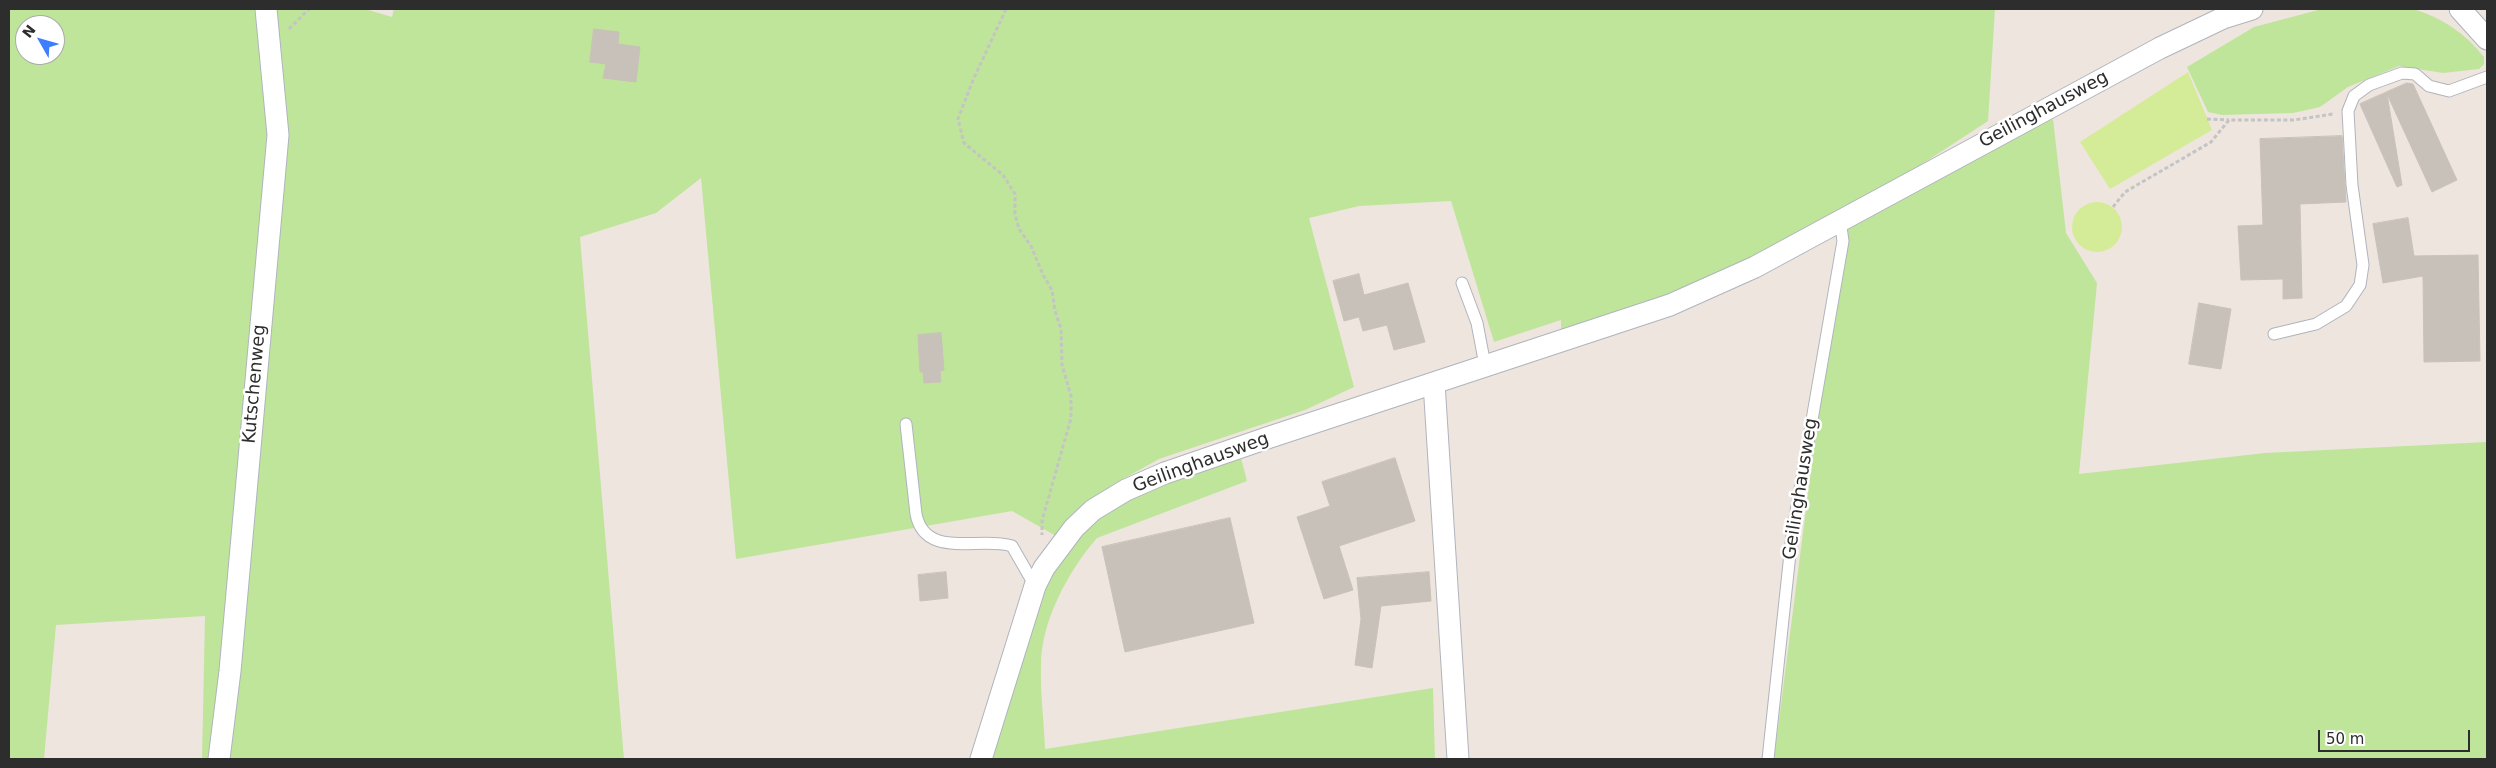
<!DOCTYPE html>
<style>
body{margin:0}
#map{position:relative;width:2496px;height:768px;overflow:hidden;background:#eee5df;font-family:"DejaVu Sans",sans-serif}
canvas{display:block}
.frame{position:absolute;inset:0;border:10px solid #2d2d2d;pointer-events:none}
.north{position:absolute;left:15px;top:15px;width:50px;height:50px;box-sizing:border-box;background:#fff;border:1px solid #ababab;border-radius:50%;rotate:308deg;font-size:14px;font-weight:700;line-height:20px;text-align:center;color:#2d2d2d}
.north::after{content:'';display:block;margin:auto;width:18px;height:22px;background:#3e7dfd;clip-path:polygon(50% 0,100% 100%,50% 72%,0 100%)}
.scale{position:absolute;left:2318px;top:730px;width:152px;height:22px;box-sizing:border-box;border:2px solid #2d2d2d;border-top:0;padding-left:6px;font-size:15px;line-height:18px;white-space:nowrap;color:#2d2d2d;-webkit-text-stroke:4px #fff;paint-order:stroke}
</style>
<div id="map">
<canvas width="2496" height="768"></canvas>
<div class="frame"></div>
<div class="north">N</div>
<div class="scale">50 m</div>
</div>
<script>
const ctx = document.querySelector('canvas').getContext('2d');
ctx.lineJoin = 'round';
function fill(path, color) { ctx.fillStyle = color; ctx.fill(path, 'evenodd'); }
function stroke(path, color, width, dash) { ctx.strokeStyle = color; ctx.lineWidth = width; ctx.lineCap = dash ? 'butt' : 'round'; ctx.setLineDash(dash || []); ctx.stroke(path); }
function drawText(font, color, halo, rows, align = 'center') {
  ctx.font = font + ' "DejaVu Sans",sans-serif'; ctx.lineWidth = 5; ctx.setLineDash([]); ctx.textBaseline = 'middle'; ctx.strokeStyle = halo; ctx.fillStyle = color; for (const [text, x, y, turn = 0] of rows) {
    ctx.save(); ctx.translate(x, y); ctx.rotate((+turn || 0) * Math.PI / 180); ctx.textAlign = isNaN(turn) ? turn : align; if (halo) ctx.strokeText(text, 0, 0); ctx.fillText(text, 0, 0); ctx.restore();
  }
}
fill(new Path2D(`
 M9 9H365L392 17 394 9H1995L1988 121 1838 219 1755 265 1561 337V320L1494 342 1451 201 1359 206 1309 218 1354 387 1305 410 1159 459 1116 483 1084 506 1056 536 1012 511 736 559 701 178 656 213 580 237 624 759H202L205 616 56 625 44 759H9ZM25 25H55V55H25Z
 M2322 9H2413C2442 17 2466 34 2484 57V64L2479 69 2443 73 2399 66 2348 87 2320 107 2293 113 2222 115 2208 112 2187 67 2254 27Z
 M2053 119 2066 233 2097 283 2079 474 2265 453 2487 442V759H1774L1843 220Z
 M1240 454 1247 481 1097 538C1069 570 1041 621 1041 665 1040 693 1044 721 1045 749L1433 688 1435 759H988L1041 589 1070 544 1124 494Z`), '#bfe59b');
fill(new Path2D(`
 M2188 72 2212 130 2110 189 2080 142Z
 M2072 227a25 25 0 1 1 50 0a25 25 0 1 1-50 0Z`), '#d4ec97');
const building = new Path2D(`
 M594 29 619 32 618 44 640 47 636 82 603 78 606 64 590 62Z
 M2407 83 2413 84 2457 180 2432 192 2387 94 2402 185 2397 187 2360 104Z
 M2342 136 2346 202 2300 204 2302 298 2283 299V279L2241 280 2238 226 2263 225 2260 139Z
 M2408 218 2414 256 2478 255 2480 361 2424 362 2423 276 2383 283 2373 224Z
 M1359 274 1364 295 1408 283 1425 342 1394 350 1387 325 1363 331 1359 317 1344 321 1333 281Z
 M2199 303 2231 309 2221 369 2189 364Z
 M941 333 944 370 940 371 941 382 924 383 923 372H920L918 335Z
 M1395 458 1415 521 1339 546 1353 590 1324 599 1297 517 1330 506 1322 482Z
 M1230 518 1254 623 1125 652 1102 547Z
 M946 572 948 598 920 601 918 575Z
 M1429 572 1431 601 1381 606 1372 668 1355 665 1361 619 1357 578Z`);
fill(building, '#c7c1ba');
stroke(building, '#cac1b8', 1);
const service = new Path2D(`
 M1462 283 1477 323 1485 365
 M2274 334 2316 324 2346 306 2360 285 2363 265 2352 185 2348 111 2354 96 2369 85 2402 73 2415 74 2429 86 2449 91 2487 77
 M906 424 916 514C925 560 980 536 1012 546L1035 586
 M1768 759 1792 535 1843 241 1840 220`);
const minor = new Path2D(`
 M2460 9 2487 39
 M1434 383 1458 759
 M219 759 230 671 278 135 266 9
 M981 759 1035 586 1044 568 1074 528 1093 510 1126 490 1165 473 1270 437 1670 305 1755 267 2160 48 2223 18 2252 9`);
stroke(service, '#afb4bd', 13);
stroke(minor, '#afb4bd', 23);
stroke(new Path2D(`
 M1006 9 973 80 958 119 964 143 1003 175 1015 194V214L1019 229 1031 246 1043 275 1052 290 1055 311 1061 329 1062 365 1071 396V418L1042 521V535
 M289 29 309 9
 M2207 119 2229 120
 M2113 207 2125 192 2211 142 2229 120H2294L2333 114`), '#c4c4c4', 3, [4, 2.5]);
stroke(service, '#fff', 11);
stroke(minor, '#fff', 21);
drawText('18px', '#2d2d2d', '#fff', [
 ["Geilinghausweg",2044,110,-28],
 ["Kutschenweg",255,384,-85],
 ["Geilinghausweg",1201,463,-20],
 ["Geilinghausweg",1801,489,-81]
]);
</script>
